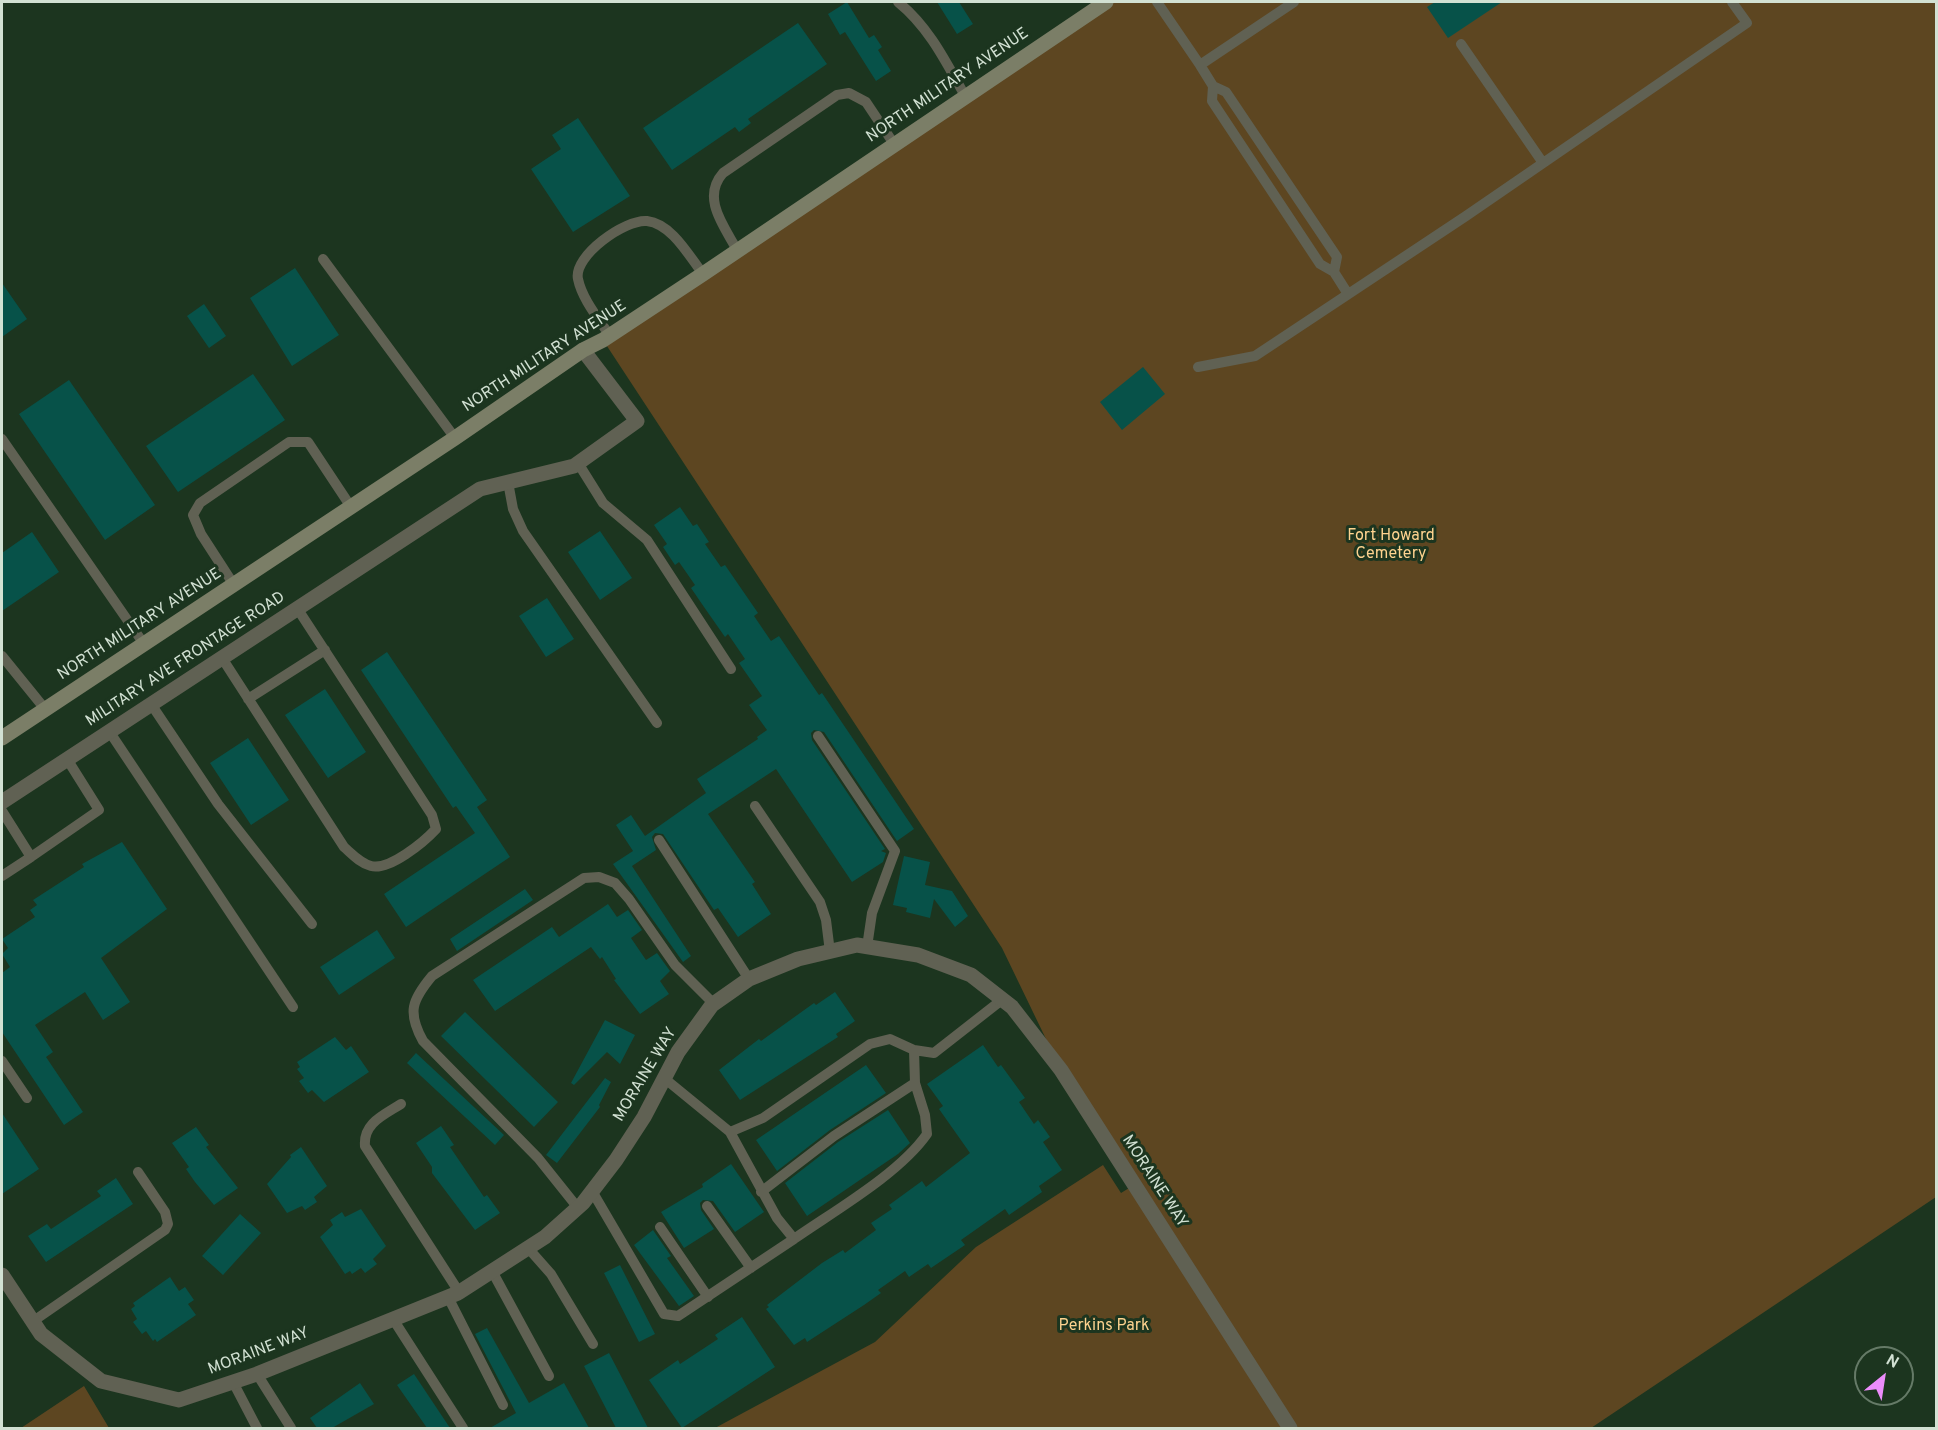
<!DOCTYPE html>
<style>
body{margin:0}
#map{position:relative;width:1938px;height:1430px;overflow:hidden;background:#1c351f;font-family:Overpass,sans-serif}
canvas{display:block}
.frame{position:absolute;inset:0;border:3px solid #d2e1d3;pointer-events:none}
.north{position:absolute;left:1854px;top:1346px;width:60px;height:60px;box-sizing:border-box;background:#1c351f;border:2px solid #657a67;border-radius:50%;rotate:30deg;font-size:16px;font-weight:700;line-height:24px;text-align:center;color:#d2e1d3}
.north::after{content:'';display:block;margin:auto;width:21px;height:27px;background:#ec8cfb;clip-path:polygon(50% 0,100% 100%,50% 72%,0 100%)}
</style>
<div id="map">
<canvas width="1938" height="1430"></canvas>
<div class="frame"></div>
<div class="north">N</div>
</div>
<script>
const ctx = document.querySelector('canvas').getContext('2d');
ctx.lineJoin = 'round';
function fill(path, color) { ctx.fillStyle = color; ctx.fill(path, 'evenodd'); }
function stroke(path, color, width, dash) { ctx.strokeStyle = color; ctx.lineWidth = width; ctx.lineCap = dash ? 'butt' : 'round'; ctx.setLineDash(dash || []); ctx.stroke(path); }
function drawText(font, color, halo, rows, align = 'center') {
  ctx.font = font + ' Overpass,sans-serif'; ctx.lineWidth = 6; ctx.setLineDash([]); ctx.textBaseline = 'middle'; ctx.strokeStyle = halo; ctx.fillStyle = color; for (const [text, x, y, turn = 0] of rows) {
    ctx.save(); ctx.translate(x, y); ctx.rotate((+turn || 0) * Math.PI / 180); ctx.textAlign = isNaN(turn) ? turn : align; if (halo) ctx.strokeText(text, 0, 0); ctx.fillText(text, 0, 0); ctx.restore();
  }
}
fill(new Path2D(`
 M1106 2H1936V1197L1591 1428H715L875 1342 976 1247 1103 1165 1121 1193 1134 1185 1061 1070 1002 948 603 340Z
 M84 1386 109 1428H21Z`), '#5d4621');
fill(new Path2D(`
 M847 2 869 38 874 35 882 47 878 50 891 71 876 81 845 32 840 35 828 14Z
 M937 2H959L973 24 957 34Z
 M1435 2H1502L1448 38 1427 7Z
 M798 23 827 64 748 119 751 123 739 132 735 127 672 170 643 128Z
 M578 118 630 196 573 232 531 169 561 149 552 135Z
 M295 268 339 335 292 366 250 298Z
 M2 283 27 319 2 337Z
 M204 304 226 336 209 348 187 316Z
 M1143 367 1165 394 1122 430 1100 402Z
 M253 374 285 420 178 492 146 446Z
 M69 380 155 505 105 540 19 414Z
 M680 507 693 526 697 524 709 542 705 544 721 567 725 565 758 613 754 616 771 641 779 636 819 695 822 693 914 829 897 841 824 732 814 730 811 733 812 740 885 849 881 851 886 853 883 862 852 882 776 769 708 814 755 882 752 884 771 914 738 937 718 908 714 910 663 834 655 833 652 837 656 850 632 866 691 956 683 962 613 864 633 851 616 825 631 815 645 836 706 793 697 779 758 739 757 737 767 730 749 705 762 696 739 663 745 659 728 634 725 637 704 607 691 588 695 585 679 562 675 565 663 547 667 544 654 525Z
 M600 531 632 578 600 600 568 552Z
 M32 532 59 572 2 611V553Z
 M547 598 574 639 546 657 519 616Z
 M387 652 487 800 477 807 510 857 406 927 384 894 475 833 456 806 453 808 361 670Z
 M325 689 366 752 328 778 285 715Z
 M248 738 289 800 251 825 210 763Z
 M122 842 167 909 101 958 130 1002 103 1020 85 992 35 1025 53 1052 46 1057 83 1112 64 1125 2 1032V973L10 967 2 954 8 948 2 939 35 917 30 910 37 905 33 900 84 867 82 864Z
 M904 856 930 862 925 885 952 891 968 916 955 927 934 899 930 918 906 912 907 908 893 905Z
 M525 889 533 900 457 951 450 939Z
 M608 904 617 917 628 910 642 930 631 938 646 960 657 953 670 971 660 981 669 994 640 1014 614 980 616 979 602 957 600 959 591 947 495 1011 473 980 552 927 559 937Z
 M377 930 395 958 339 995 320 967Z
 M835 992 855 1021 836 1034 838 1037 740 1100 719 1070 759 1039 761 1041 814 1003 816 1005Z
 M465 1012 558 1102 534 1127 441 1036Z
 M605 1020 635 1035 620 1064 607 1052 574 1085 571 1083Z
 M335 1037 346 1050 351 1046 369 1072 324 1102 312 1090 308 1093 299 1081 304 1078 297 1069 300 1067 297 1062Z
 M983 1045 998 1067 1001 1065 1025 1098 1019 1102 1034 1124 1038 1120 1050 1137 1043 1142 1062 1170 1039 1186 1042 1192 1009 1215 1005 1209 961 1240 965 1245 931 1268 928 1264 909 1277 905 1271 878 1290 881 1293 864 1305 807 1342 805 1338 794 1345 766 1309 769 1307 767 1305 822 1263 843 1250 845 1253 876 1230 871 1223 892 1209 889 1205 922 1181 926 1187 970 1153 939 1109 943 1106 927 1084Z
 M416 1053 504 1135 495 1145 407 1063Z
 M866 1065 886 1093 830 1130 777 1171 756 1140Z
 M605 1078 611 1082 599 1105 600 1107 557 1163 546 1155Z
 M888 1110 910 1143 898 1154 807 1216 785 1183 838 1142Z
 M2 1113 39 1169 2 1194Z
 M441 1126 454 1145 450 1147 484 1197 487 1195 500 1213 475 1230 432 1173V1167L416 1143Z
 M196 1127 209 1145 206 1147 238 1188 214 1205 195 1182 186 1169 189 1167 172 1143Z
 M301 1147 327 1186 314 1197 317 1202 305 1210 302 1206 287 1213 267 1184 291 1157 290 1155Z
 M731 1164 764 1212 735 1232 713 1201 703 1200 700 1203 701 1210 714 1229 684 1248 661 1212 703 1187 702 1184Z
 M116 1178 133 1204 46 1262 28 1236 47 1224 51 1229 101 1196 97 1191Z
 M361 1209 386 1246 373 1259 377 1264 365 1273 361 1268 352 1274 350 1271 345 1274 320 1237 333 1225 330 1220 342 1212 345 1217Z
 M240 1214 261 1233 223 1275 202 1256Z
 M653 1230 671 1256 667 1258 694 1296 679 1306 634 1245Z
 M620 1265 655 1334 639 1342 604 1273Z
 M170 1277 179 1291 185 1287 194 1300 188 1304 196 1315 157 1342 155 1339 153 1341 146 1331 142 1334 133 1322 137 1319 131 1309 135 1306 133 1303Z
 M742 1317 775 1367 682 1428 649 1380 678 1360 680 1364 718 1339 715 1335Z
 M487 1328 529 1403 564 1383 589 1428H490L516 1413 475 1334Z
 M609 1353 648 1428H616L584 1366Z
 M414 1374 450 1428H427L397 1385Z
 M360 1383 374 1404 332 1428H317L310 1418Z`), '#075249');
stroke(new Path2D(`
 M898 2C929 27 946 62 965 96
 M1157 2 1200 65 1294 2
 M1461 44 1543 163
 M1200 65 1213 86 1226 92 1337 257 1334 272
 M1213 86 1212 101 1320 264 1334 272 1348 294
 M737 250C724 226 701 198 723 173L837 95 849 93 866 102 894 144
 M323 259 455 438
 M610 336C599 319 582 299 578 279 573 256 625 219 647 221 672 224 689 256 703 274
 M1198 367 1255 356 1466 216 1747 23 1732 2
 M2 439 144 644
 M578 463 603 503 647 540 731 669
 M508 482 513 509 523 531 657 723
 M234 585 201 534 193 515 200 503 289 442H308L351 507
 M2 656 45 709
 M222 658 344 847C352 854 360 863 371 866 389 871 424 842 436 829L432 815 297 608
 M248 699 325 650
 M151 704 218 804 312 924
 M109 731 293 1007
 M818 736 895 851 872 913 867 947
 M755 806 820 902 826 920 830 952
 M2 811 31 857 99 810 67 759
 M659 840 749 979
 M2 876 31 857
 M2 1061 27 1098
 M664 1078 730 1132 763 1118 870 1044 890 1039 914 1050 934 1053 1003 999
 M401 1104C384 1115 363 1123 365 1146L459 1292
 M730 1132 777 1218 794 1239C834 1211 899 1174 927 1134L925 1115 915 1083 914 1050
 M592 1191 664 1314 678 1316 794 1239
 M761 1192 834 1136 915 1083
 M707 1206 751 1268
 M578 1208 538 1158 423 1041C407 1012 412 1000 432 976L584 878 599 877 615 883 629 899 675 965 714 1004
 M660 1227 708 1297
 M528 1248 551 1274 593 1344
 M492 1271 549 1376
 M448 1297 503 1405
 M393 1319 463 1428
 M32 1322 165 1230 168 1224 165 1212 138 1172
 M257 1374 291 1428
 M233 1382 257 1428`), '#606153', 10);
stroke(new Path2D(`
 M2 802 480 489 574 466 637 421 583 350
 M2 1275 41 1334 101 1381 179 1400 257 1374 458 1293 545 1237 583 1203 616 1160 644 1117 678 1052 712 1005 749 979 798 959 857 945 918 955 971 975 1012 1007 1061 1070 1290 1428`), '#606153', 15);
stroke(new Path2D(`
 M2 738 455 438 583 350 603 340 703 274 1106 2`), '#7b7e67', 15);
drawText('16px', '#d2e1d3', '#1c351f', [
 ["NORTH MILITARY AVENUE",948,86,-34],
 ["NORTH MILITARY AVENUE",545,357,-33],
 ["NORTH MILITARY AVENUE",140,625,-33],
 ["MILITARY AVE FRONTAGE ROAD",186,660,-33],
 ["MORAINE WAY",646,1075,-59],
 ["MORAINE WAY",1154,1182,57],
 ["MORAINE WAY",259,1352,-21]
]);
drawText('16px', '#fed38f', '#1c351f', [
 ["Fort Howard",1391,537],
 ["Cemetery",1391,555],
 ["Perkins Park",1104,1327]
]);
</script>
